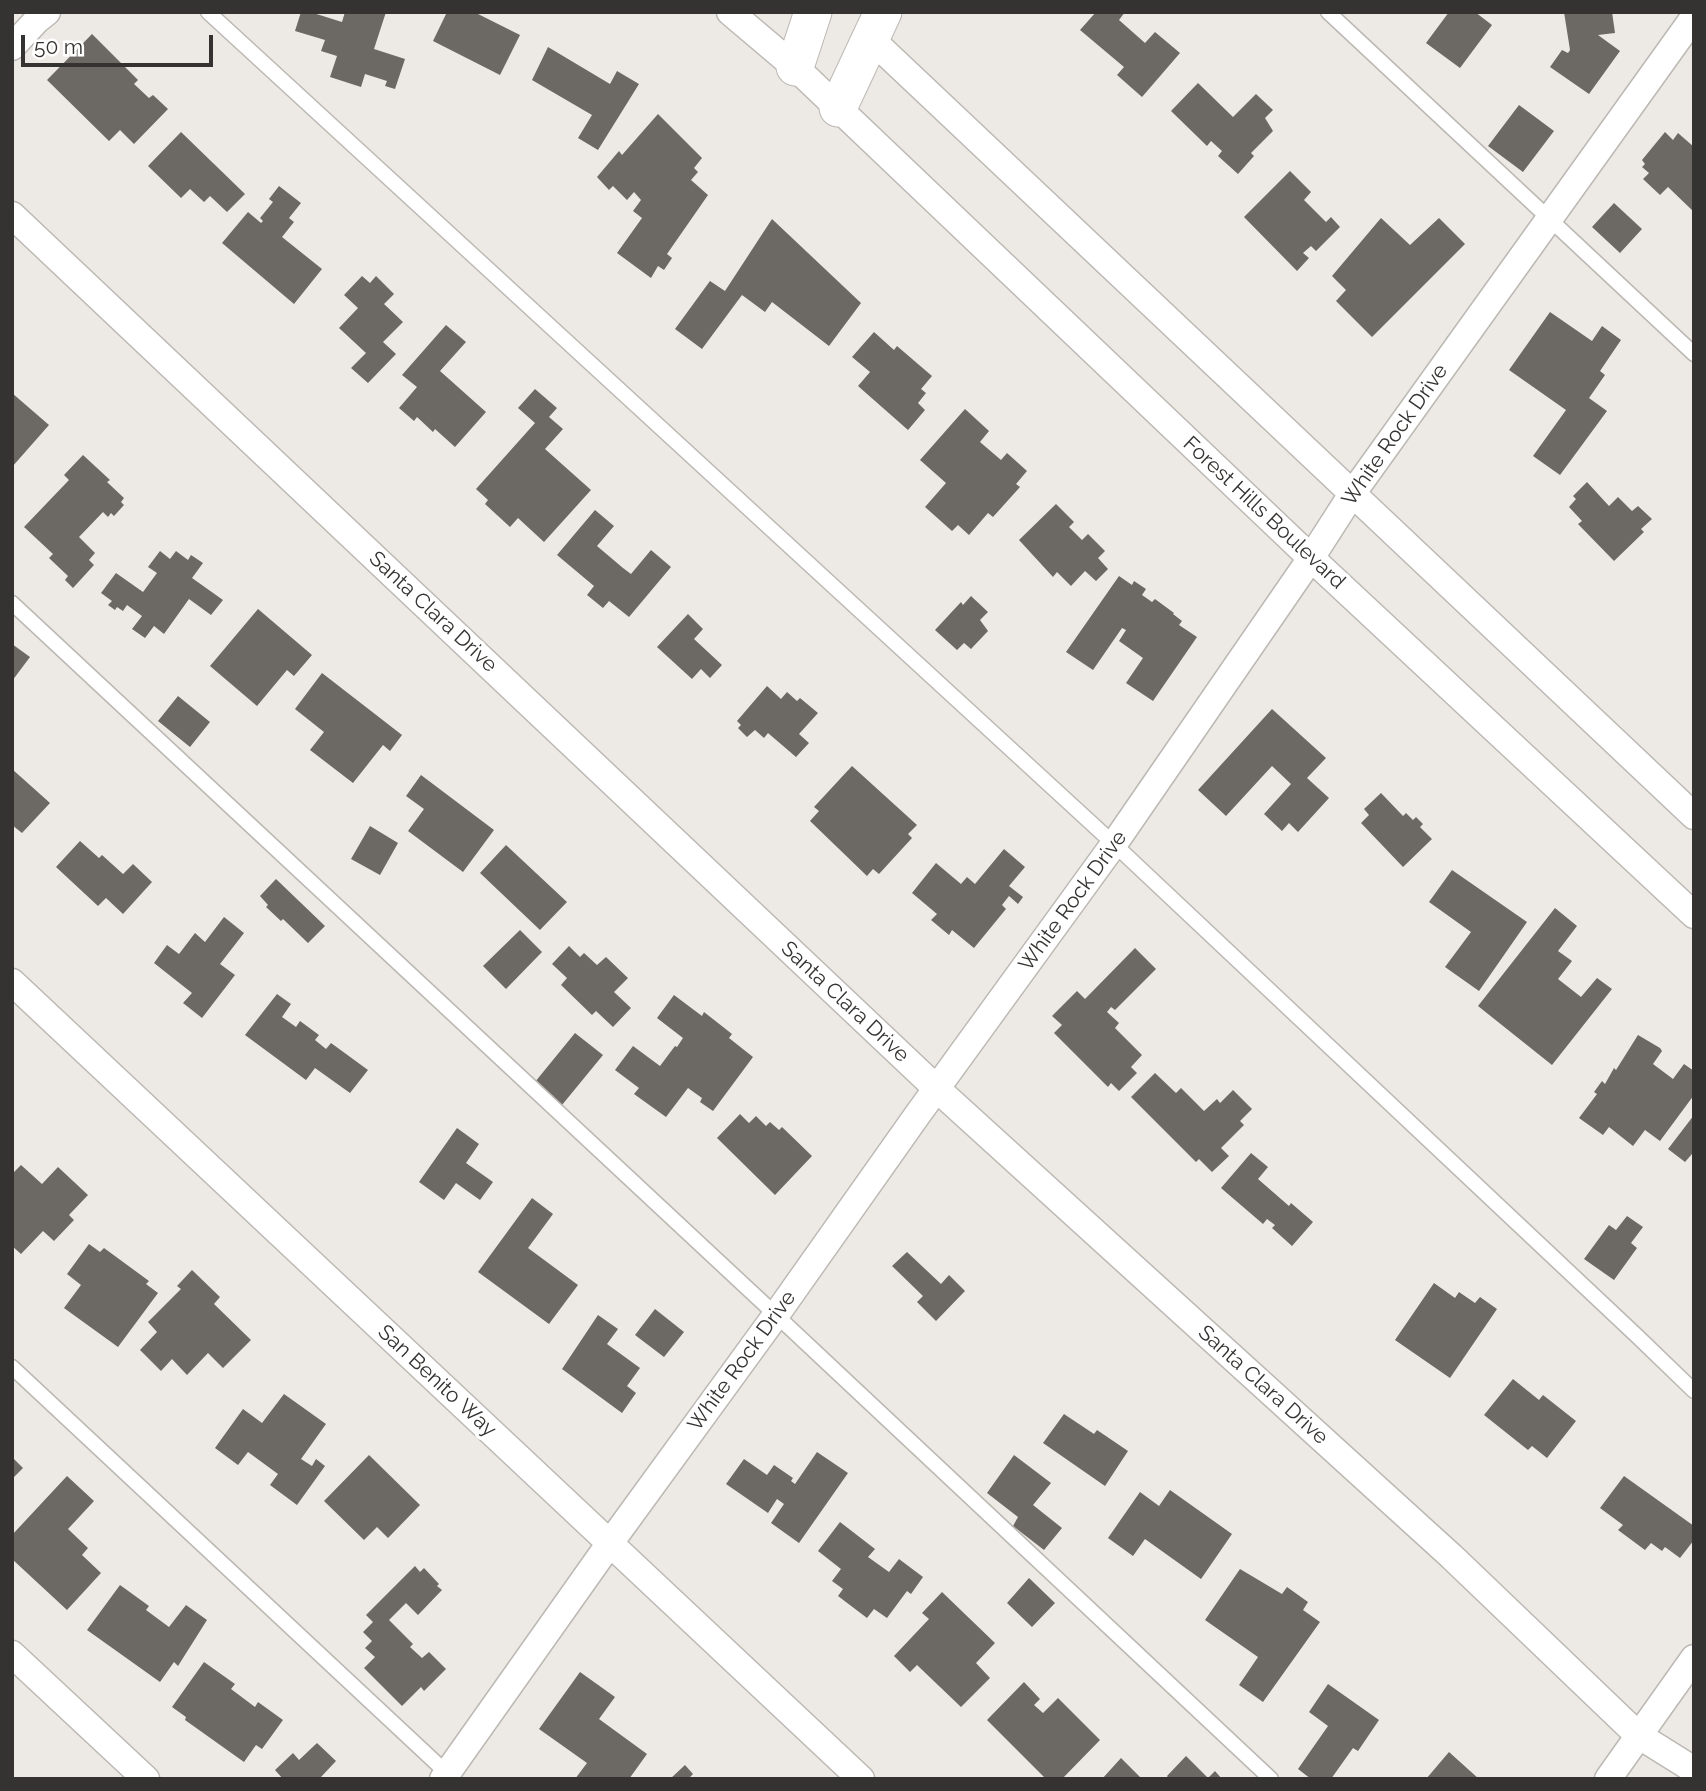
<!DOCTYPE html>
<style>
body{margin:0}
#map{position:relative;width:1706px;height:1791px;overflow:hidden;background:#ede9e4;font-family:Raleway,sans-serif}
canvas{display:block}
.frame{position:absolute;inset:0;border:14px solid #353331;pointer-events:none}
.scale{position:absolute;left:21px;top:35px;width:192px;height:32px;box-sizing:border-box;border:4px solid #353331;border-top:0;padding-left:9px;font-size:21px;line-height:24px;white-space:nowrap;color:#353331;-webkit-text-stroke:5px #fff;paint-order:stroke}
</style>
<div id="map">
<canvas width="1706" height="1791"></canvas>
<div class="frame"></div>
<div class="scale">50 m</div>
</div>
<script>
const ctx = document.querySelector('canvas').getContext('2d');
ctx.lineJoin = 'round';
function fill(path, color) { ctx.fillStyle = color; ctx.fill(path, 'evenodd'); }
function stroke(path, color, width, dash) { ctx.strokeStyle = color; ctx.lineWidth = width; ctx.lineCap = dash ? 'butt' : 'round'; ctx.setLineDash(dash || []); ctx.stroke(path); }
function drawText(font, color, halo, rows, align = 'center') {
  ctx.font = font + ' Raleway,sans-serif'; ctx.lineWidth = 7; ctx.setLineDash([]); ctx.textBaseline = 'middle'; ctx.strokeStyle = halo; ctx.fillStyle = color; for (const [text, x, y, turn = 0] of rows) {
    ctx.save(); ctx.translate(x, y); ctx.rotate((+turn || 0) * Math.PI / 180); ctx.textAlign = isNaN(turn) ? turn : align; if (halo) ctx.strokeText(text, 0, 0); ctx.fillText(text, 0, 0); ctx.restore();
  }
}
fill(new Path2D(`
 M301 12H310L342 22 345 12H386L374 49 405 59 395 89 385 86 387 81 365 74 361 87 330 77 337 56 321 51 325 40 295 31Z
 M447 12H474L520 35 500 75 433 41Z
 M1096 12H1125L1119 20 1145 43 1155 32 1180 53 1142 97 1117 75 1124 67 1080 30Z
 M1449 12H1475L1492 25 1460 68 1426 43Z
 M1564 12H1612L1615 33 1598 35 1620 51 1589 94 1550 67 1562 50 1568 53 1570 50Z
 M92 34 138 80 134 84 149 98 153 95 168 109 134 144 120 130 109 141 47 80Z
 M548 47 610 84 617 71 639 84 598 150 578 138 592 115 532 80Z
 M1198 83 1233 117 1256 94 1273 110 1265 118 1273 131 1251 153 1254 156 1238 174 1218 156 1222 151 1211 141 1207 146 1171 111Z
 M1519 105 1554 131 1523 172 1488 146Z
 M658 114 702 158 694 168 698 172 691 180 708 195 667 254 672 258 664 270 658 266 651 278 617 253 642 218 633 211 641 200 634 192 627 200 613 186 609 190 597 177 619 151 622 155Z
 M181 132 245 194 227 212 210 196 204 202 190 189 181 198 148 166Z
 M1665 132 1673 140 1678 133 1694 147V212L1668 187 1660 195 1643 179 1649 173 1642 167 1645 164 1642 160Z
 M1290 171 1311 192 1304 200 1326 222 1331 217 1340 227 1316 251 1311 246 1303 253 1309 258 1297 271 1244 217Z
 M279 186 301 203 289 218 294 222 282 237 322 269 294 304 222 243 248 212 261 223 263 221 260 218 273 202 269 199Z
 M1614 203 1642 229 1620 253 1592 227Z
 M1381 218 1410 245 1439 218 1465 244 1372 337 1336 301 1346 290 1332 276Z
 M772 219 861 303 829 346 772 302 765 312 742 295 702 349 675 329 710 281 725 291Z
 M362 276 370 283 376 276 394 294 384 304 403 322 383 342 396 354 368 383 351 368 366 353 339 328 358 308 344 295Z
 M1550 312 1592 341 1602 326 1621 340 1600 371 1605 375 1589 398 1607 411 1560 475 1533 456 1566 410 1509 370Z
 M446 325 466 342 440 371 486 412 455 447 435 429 433 432 417 417 414 421 399 408 417 387 402 375Z
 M874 332 894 350 897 346 932 376 921 389 926 393 918 403 925 410 908 430 858 386 870 372 852 357Z
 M535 389 557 408 549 417 563 429 545 449 591 490 544 542 518 518 510 527 485 504 488 500 476 489 535 423 518 408Z
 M12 393 49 425 12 467Z
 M965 409 989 431 980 442 1001 460 1007 453 1027 471 1016 484 1020 487 993 517 988 513 969 535 958 525 952 531 925 507 946 483 920 460Z
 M83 455 110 480 107 482 124 498 121 502 124 505 114 516 111 513 108 517 103 512 79 537 95 553 89 560 94 565 73 588 65 580 68 576 49 558 53 554 24 527 69 480 64 475Z
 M1587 482 1609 506 1618 497 1632 511 1638 506 1652 519 1641 529 1644 532 1614 561 1578 524 1582 521 1569 507 1576 499 1573 496Z
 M1056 504 1074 522 1069 527 1082 540 1088 534 1105 551 1098 558 1108 569 1096 581 1085 571 1071 586 1057 572 1053 577 1019 540Z
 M595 510 614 526 597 546 623 568 631 574 651 550 671 567 629 617 609 601 603 608 587 595 594 586 557 555Z
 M160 551 170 559 176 551 188 560 191 555 203 563 192 578 223 600 211 615 189 599 164 634 154 626 145 638 132 629 142 616 127 605 123 611 117 607 115 610 108 605 112 601 101 593 116 573 143 592 157 573 148 567Z
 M1119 576 1132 585 1134 581 1146 589 1142 595 1152 602 1155 599 1174 613 1173 614 1182 621 1179 625 1197 637 1153 701 1126 683 1143 658 1119 641 1126 630 1122 628 1093 670 1066 652Z
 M971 596 988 612 980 620 988 631 971 649 964 643 957 650 935 630 961 602 963 605Z
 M258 609 312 655 294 676 287 670 257 706 210 666Z
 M688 614 703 629 694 639 722 665 710 678 701 669 692 679 657 647Z
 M12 644 30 657 12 681Z
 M322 673 402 735 390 751 383 745 353 783 310 750 324 732 295 709Z
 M767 686 781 699 787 692 797 701 800 698 818 713 799 734 809 743 796 757 768 733 764 738 755 730 747 737 738 728 741 725 737 721Z
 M178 696 210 722 190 747 158 721Z
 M1272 709 1326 758 1307 778 1329 798 1298 832 1289 823 1282 831 1264 814 1291 784 1272 766 1226 816 1198 790Z
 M852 766 917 825 908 834 912 838 879 874 873 869 867 876 810 821 819 811 814 807Z
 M12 769 50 803 22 833 12 825Z
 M421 775 494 830 463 872 408 831 424 809 406 796Z
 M1381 793 1403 816 1406 813 1413 820 1416 817 1423 824 1420 827 1432 839 1403 867 1361 823 1369 815 1364 809Z
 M370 826 398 843 380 875 351 859Z
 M80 841 99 858 102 855 123 874 133 864 152 882 123 914 106 898 98 906 56 867Z
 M506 845 567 902 540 930 480 873Z
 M1004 849 1025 867 1009 886 1023 897 1018 904 1009 896 1002 905 1006 909 974 948 952 930 949 935 931 920 937 914 912 893 936 863 961 884 967 877 975 884Z
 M1452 870 1527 922 1479 991 1445 967 1471 932 1429 902Z
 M276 879 325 926 308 943 283 919 281 921 266 907 268 905 260 896Z
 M1555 908 1577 926 1558 951 1572 961 1558 979 1581 997 1597 978 1612 989 1552 1065 1478 1006Z
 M224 917 244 933 220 964 235 975 202 1018 183 1003 192 993 154 963 167 945 179 954 195 933 205 942Z
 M520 930 542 952 506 989 483 966Z
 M569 946 580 957 584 953 597 965 606 957 628 978 614 992 631 1008 613 1027 596 1011 592 1015 561 985 567 978 552 964Z
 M1135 948 1156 969 1115 1010 1111 1007 1107 1012 1119 1023 1115 1028 1142 1055 1131 1067 1137 1073 1119 1091 1111 1083 1108 1087 1054 1033 1062 1025 1052 1016 1077 991 1085 999Z
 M277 994 291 1004 282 1017 296 1027 300 1021 319 1035 315 1040 326 1049 331 1043 368 1070 350 1093 315 1068 306 1080 245 1035Z
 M674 995 702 1016 704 1012 732 1034 729 1038 753 1057 713 1111 700 1102 702 1098 688 1088 666 1117 634 1094 639 1088 615 1070 633 1046 660 1066 675 1046 677 1047 683 1038 657 1018Z
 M575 1033 603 1055 562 1105 535 1082Z
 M1638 1035 1660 1048 1662 1051 1653 1064 1673 1079 1684 1064 1694 1071V1095L1660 1141 1645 1130 1633 1146 1609 1127 1603 1135 1579 1118 1597 1094 1594 1092 1602 1081 1605 1084 1614 1068 1616 1070Z
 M1155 1073 1176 1093 1181 1088 1204 1111 1217 1099 1220 1103 1233 1090 1252 1109 1240 1121 1244 1125 1221 1148 1229 1156 1212 1172 1199 1159 1196 1162 1131 1097Z
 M740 1114 749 1123 756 1116 766 1126 770 1122 779 1130 782 1127 812 1156 775 1195 717 1138Z
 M1694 1115V1155L1692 1154 1685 1162 1668 1149Z
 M457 1128 479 1144 466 1163 493 1182 480 1200 456 1183 444 1200 419 1182Z
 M1251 1153 1268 1167 1258 1179 1289 1206 1291 1203 1313 1222 1292 1246 1272 1228 1275 1225 1267 1219 1263 1224 1221 1188Z
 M21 1165 42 1184 58 1167 88 1195 69 1215 74 1220 54 1241 43 1231 21 1254 12 1246V1174Z
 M532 1198 553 1214 528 1248 578 1285 549 1324 478 1272Z
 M1627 1216 1643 1227 1631 1243 1637 1248 1614 1280 1584 1259 1609 1225 1616 1230Z
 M89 1244 100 1252 104 1248 149 1281 146 1284 158 1293 118 1347 64 1308 81 1285 67 1274Z
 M907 1252 941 1284 949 1275 965 1291 936 1321 917 1302 923 1296 892 1266Z
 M192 1270 220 1297 214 1304 251 1340 223 1368 208 1353 187 1375 172 1359 161 1371 140 1350 157 1332 148 1322 181 1289 177 1286Z
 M1434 1283 1455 1298 1459 1292 1475 1303 1480 1297 1497 1309 1450 1378 1395 1340Z
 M655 1309 684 1332 664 1357 635 1335Z
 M598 1315 618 1329 607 1344 640 1368 627 1386 636 1393 622 1413 562 1369Z
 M1513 1379 1539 1400 1543 1395 1576 1421 1547 1458 1532 1446 1528 1450 1484 1415Z
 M284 1394 326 1424 301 1459 312 1466 316 1459 325 1466 297 1505 270 1485 278 1474 248 1452 238 1465 215 1448 243 1409 262 1423Z
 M1064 1414 1094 1434 1097 1430 1128 1451 1105 1486 1043 1443Z
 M817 1452 848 1473 799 1543 771 1523 784 1504 777 1499 768 1513 726 1484 744 1459 767 1475 774 1465 793 1478 791 1481 795 1484Z
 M369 1455 420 1505 388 1538 377 1527 364 1540 324 1501Z
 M1014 1455 1051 1483 1033 1505 1062 1528 1044 1550 1013 1526 1018 1517 987 1493Z
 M12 1457 23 1468 12 1479Z
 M67 1476 94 1501 68 1529 88 1548 82 1555 101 1573 67 1610 12 1559V1535Z
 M1624 1476 1694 1526V1540L1680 1558 1665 1547 1662 1551 1651 1543 1645 1550 1618 1530 1623 1525 1600 1508Z
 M1170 1490 1232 1534 1201 1579 1145 1539 1133 1556 1108 1538 1140 1492 1159 1506Z
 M840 1522 875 1549 868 1557 889 1572 899 1559 923 1577 911 1594 907 1591 887 1618 874 1609 867 1618 838 1596 843 1589 832 1581 841 1569 818 1551Z
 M415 1566 420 1572 424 1568 439 1584 437 1586 442 1590 418 1615 406 1603 389 1620 413 1644 410 1647 422 1658 429 1652 446 1669 424 1691 421 1687 402 1706 364 1668 375 1657 365 1648 372 1641 363 1632 373 1622 366 1615Z
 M1240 1569 1282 1594 1287 1587 1308 1602 1303 1610 1320 1622 1263 1702 1239 1685 1258 1657 1205 1620Z
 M1029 1578 1055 1603 1032 1627 1007 1603Z
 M120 1585 149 1606 146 1610 169 1627 186 1605 207 1620 178 1666 174 1662 160 1682 87 1630Z
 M942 1592 995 1643 976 1663 990 1678 961 1707 917 1665 910 1672 894 1656 929 1619 922 1613Z
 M204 1662 235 1684 231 1689 255 1707 258 1702 283 1720 262 1749 256 1745 244 1762 185 1720 186 1717 172 1707Z
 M580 1672 615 1697 599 1719 647 1754 629 1779H575L587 1763 539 1729Z
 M1024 1682 1040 1699 1034 1705 1043 1713 1058 1698 1100 1740 1062 1779H1046L987 1720Z
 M1328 1684 1379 1720 1358 1751 1353 1748 1331 1779H1311L1298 1769 1328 1726 1309 1712Z
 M317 1743 336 1761 321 1777 323 1779H283L275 1770 293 1753 299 1760Z
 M1449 1752 1479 1779H1426Z
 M1186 1756 1208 1778 1215 1771 1222 1779H1169L1167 1776Z
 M1121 1758 1142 1779H1102Z
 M685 1765 693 1774 688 1779H670Z`), '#6c6864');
const lane = new Path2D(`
 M208 12 1114 844 1637 1336 1694 1391
 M1328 12 1694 354
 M12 603 776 1315 1271 1779
 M12 1367 449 1775`);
const street = new Path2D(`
 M730 12 795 67 1311 558 1694 915
 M871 39 1694 816
 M12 47 37 20 47 12
 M12 215 936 1088 1451 1556 1638 1735 1694 1770
 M12 982 861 1779
 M12 1654 146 1779
 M443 1779 610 1543 776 1315 918 1114 1114 844 1311 558 1352 494 1694 17
 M1608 1779 1694 1658`);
const secondary = new Path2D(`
 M795 67 813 12
 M838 108 883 12`);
stroke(lane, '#bcb8b3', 17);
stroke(street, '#bcb8b3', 29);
stroke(secondary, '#bcb8b3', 39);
stroke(lane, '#fff', 14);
stroke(street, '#fff', 26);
stroke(secondary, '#fff', 37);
drawText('21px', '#353331', '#fff', [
 ["White Rock Drive",1395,435,-55],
 ["Forest Hills Boulevard",1264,513,43],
 ["Santa Clara Drive",433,612,43],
 ["White Rock Drive",1073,901,-54],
 ["Santa Clara Drive",845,1002,43],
 ["White Rock Drive",742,1361,-54],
 ["San Benito Way",437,1381,43],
 ["Santa Clara Drive",1263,1385,42]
]);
</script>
